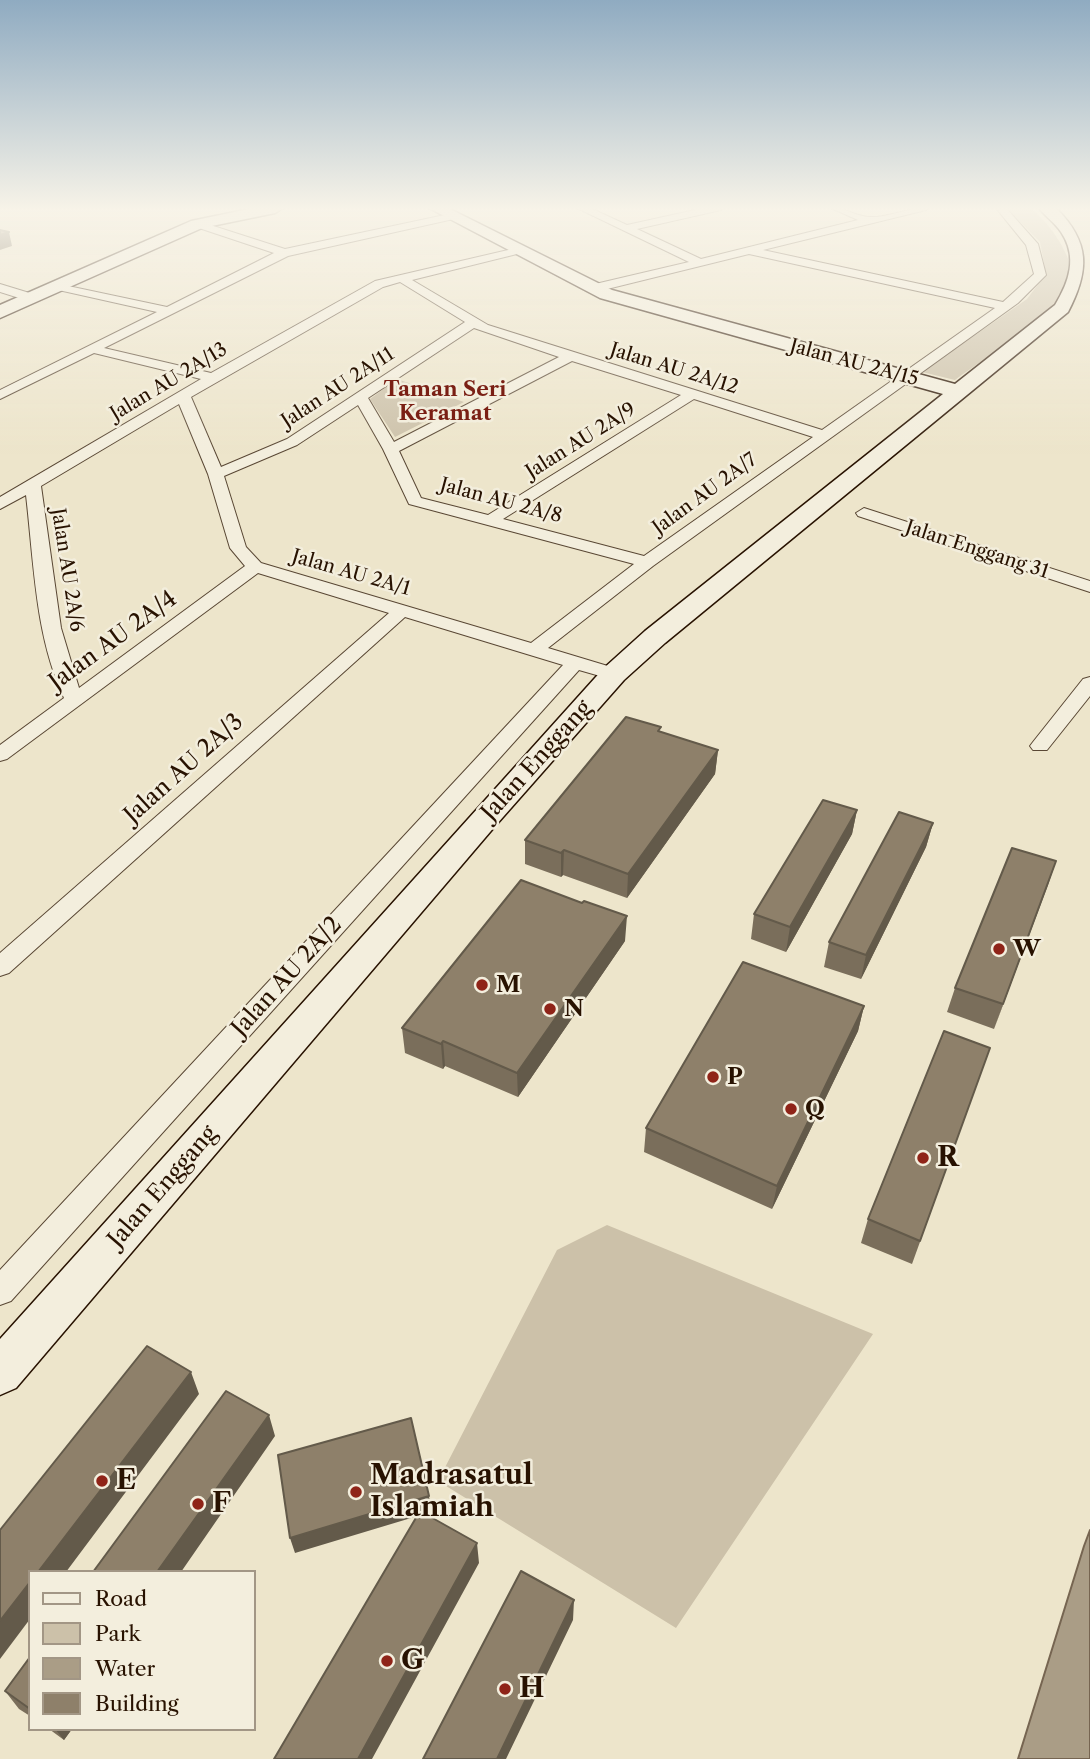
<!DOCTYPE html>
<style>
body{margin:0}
#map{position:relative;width:1090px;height:1759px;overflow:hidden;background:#ede5cb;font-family:"Libre Caslon Text",serif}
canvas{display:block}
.legend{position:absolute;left:28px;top:1570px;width:228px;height:161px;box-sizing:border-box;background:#f3eedd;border:2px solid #a29685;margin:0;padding:9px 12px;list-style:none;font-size:21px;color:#281201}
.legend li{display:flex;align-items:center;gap:14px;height:35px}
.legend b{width:35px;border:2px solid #a29685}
</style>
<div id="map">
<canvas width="1090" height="1759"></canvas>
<ul class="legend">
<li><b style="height:9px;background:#f3eedd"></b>Road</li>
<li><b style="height:19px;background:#ccc1a9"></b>Park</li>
<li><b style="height:19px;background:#aa9d86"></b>Water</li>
<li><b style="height:19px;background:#8e806a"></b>Building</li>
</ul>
</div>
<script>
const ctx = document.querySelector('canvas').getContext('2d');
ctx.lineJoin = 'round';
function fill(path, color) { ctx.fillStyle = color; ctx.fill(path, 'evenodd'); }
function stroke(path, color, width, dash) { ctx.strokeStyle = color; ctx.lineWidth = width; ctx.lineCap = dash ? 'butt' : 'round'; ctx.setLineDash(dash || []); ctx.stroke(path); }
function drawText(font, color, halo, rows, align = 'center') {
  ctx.font = font + ' "Libre Caslon Text",serif'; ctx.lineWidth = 5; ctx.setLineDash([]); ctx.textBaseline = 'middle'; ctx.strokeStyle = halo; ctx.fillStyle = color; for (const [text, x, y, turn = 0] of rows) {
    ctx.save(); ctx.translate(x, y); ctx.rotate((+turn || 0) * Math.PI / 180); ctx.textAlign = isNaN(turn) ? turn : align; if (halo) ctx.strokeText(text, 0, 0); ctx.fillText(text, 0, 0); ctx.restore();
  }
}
fill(new Path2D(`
 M1006 208H1031C1053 228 1065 246 1074 275 1057 315 991 353 955 380L922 372 1027 299 1046 274 1040 242Z
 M397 379 464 402 395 437 370 399Z
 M607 1225 873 1334 676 1628 438 1481 557 1250Z`), '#ccc1a9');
const water = new Path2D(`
 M1090 1530V1759H1018L1084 1546Z`);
fill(water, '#aa9d86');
stroke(water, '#766551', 2);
const street = new Path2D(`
 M577 208H590L627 225 704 208H722L721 210 637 229 701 259 858 220 831 208C847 208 857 217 870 217 885 218 908 208 927 208L926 210 763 250 1003 302 1034 274 1026 245 996 208H1006L1038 244 1046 275 1018 303 653 566 548 648 621 670 624 674 614 680 579 670 11 1301 0 1305V1270L563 665 405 617 9 973 0 976V953L389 613 258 573 7 759 0 761V745L64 698C35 636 34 563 26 495L0 509V497L201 379 94 353 0 399V390L157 312 54 289V283L167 307 274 253 193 226V222H201L285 249 454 213 458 214V218L288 256 104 348 211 373 375 281 521 247 525 248V252L412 280 488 325 822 430 995 308 749 254 595 292 591 291V285L689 262ZM400 282 465 322 287 439 221 467 191 397 383 287ZM474 328 559 357 394 442 368 398ZM572 361 681 395 488 515 421 498 399 451ZM694 399 813 437 644 556 503 519ZM179 404 208 474 230 548 245 566 79 688 61 628 41 486ZM358 405 383 449 409 504 634 564 531 643 261 563 246 547 224 476 297 445Z
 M0 284 36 295 38 298 32 302 0 292Z
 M864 508 1090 581V592L858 516 856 513Z
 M1090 677V696L1047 750H1033L1030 746 1033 742 1083 679Z`);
const secondary = new Path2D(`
 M254 208H283L275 213 202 228 0 318V305L191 221Z
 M429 208H448L612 290 955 384 1055 305C1069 282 1078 257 1061 232 1055 223 1045 216 1039 208H1056C1090 242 1090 270 1068 312L665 643 624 680 496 825 16 1388 0 1395V1339L604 668 645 631 943 394 600 298Z`);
stroke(street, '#594734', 2);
stroke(secondary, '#281201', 3);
fill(street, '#f3eedd');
fill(secondary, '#f3eedd');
fill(new Path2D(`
 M660 732 718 750 715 774 627 898 563 875 561 877 525 864V840Z
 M857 810 852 834 786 952 751 939 754 914Z
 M933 823 926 847 861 979 824 967 829 942Z
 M1056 861 994 1029 947 1012 955 988Z
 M625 941 518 1097 445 1066 443 1069 405 1053 402 1028Z
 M864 1006 858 1031 772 1209 644 1152 646 1128Z
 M990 1048 912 1264 861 1243 868 1219Z
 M30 1657V1716L19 1709 5 1691Z
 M49 1729H72L64 1740Z`), '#7a6e5b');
fill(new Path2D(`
 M9 232 12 246 0 250V235Z
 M718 750 715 774 627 898 628 874Z
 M857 810 852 834 786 952 790 927Z
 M933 823 926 847 861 979 866 955Z
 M564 850 563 875 561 877V853Z
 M1056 861 1048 885 994 1029 1003 1004Z
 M627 916 625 941 518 1097 517 1073Z
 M864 1006 858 1031 772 1209 777 1186Z
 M443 1041 445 1066 443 1069 441 1044Z
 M191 1372 199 1394 66 1572H38Z
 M269 1415 275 1436 181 1572H157Z
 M429 1496 431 1512 295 1553 290 1538Z
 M477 1543 479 1563 372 1759H358Z
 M30 1582V1619L0 1659V1621Z
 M574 1600 573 1620 506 1759H497Z
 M55 1729H72L64 1740Z`), '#635a4a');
const building = new Path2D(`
 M0 230 9 232 0 235Z
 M626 717 661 727 658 731 718 750 628 874 564 850 561 853 525 840Z
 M823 800 857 810 790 927 754 914Z
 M899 812 933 823 866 955 829 942Z
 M1012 848 1056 861 1003 1004 955 988Z
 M521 880 582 903 584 901 627 916 517 1073 443 1041 441 1044 402 1028Z
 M743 962 864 1006 777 1186 646 1128Z
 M944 1031 990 1048 920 1241 868 1219Z
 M147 1346 191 1372 38 1572H30V1582L0 1621V1530Z
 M226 1391 269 1415 157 1572H93Z
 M411 1418 429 1496 290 1538 278 1455Z
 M420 1511 477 1543 358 1759H274Z
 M521 1571 574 1600 497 1759H423Z
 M30 1657V1709L5 1691Z`);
fill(building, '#8e806a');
stroke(building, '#635a4a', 2);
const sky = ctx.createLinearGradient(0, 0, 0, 454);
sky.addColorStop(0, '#8fabc1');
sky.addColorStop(0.46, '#f7f3e8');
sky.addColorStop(1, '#f7f3e800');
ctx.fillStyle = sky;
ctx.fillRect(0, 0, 1090, 454);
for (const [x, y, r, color] of [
 [999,949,7,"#8f2418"],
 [482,985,7,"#8f2418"],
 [550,1009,7,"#8f2418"],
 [713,1077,7,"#8f2418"],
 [791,1109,7,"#8f2418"],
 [923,1158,7,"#8f2418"],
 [102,1481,7,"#8f2418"],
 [356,1492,7,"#8f2418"],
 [198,1504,7,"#8f2418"],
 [387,1661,7,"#8f2418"],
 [505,1689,7,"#8f2418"]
]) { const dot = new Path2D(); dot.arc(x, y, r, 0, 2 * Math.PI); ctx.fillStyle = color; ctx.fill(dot); stroke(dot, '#f3eedd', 2.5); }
drawText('19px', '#281201', '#f3eedd', [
 ["Jalan AU 2A/15",854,363,15],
 ["Jalan AU 2A/12",674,369,17],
 ["Jalan AU 2A/13",169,382,-31],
 ["Jalan AU 2A/11",338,388,-33],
 ["Jalan AU 2A/9",581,441,-32],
 ["Jalan AU 2A/7",705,494,-36],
 ["Jalan AU 2A/8",501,501,15],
 ["Jalan Enggang 31",977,550,18],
 ["Jalan AU 2A/6",67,570,81],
 ["Jalan AU 2A/1",351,573,16]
]);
drawText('bold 21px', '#7a1f14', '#f3eedd', [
 ["Taman Seri",445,390],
 ["Keramat",445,414]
]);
drawText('23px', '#281201', '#f3eedd', [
 ["Jalan AU 2A/4",113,641,-36],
 ["Jalan Enggang",537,761,-48],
 ["Jalan AU 2A/3",184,769,-42],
 ["Jalan AU 2A/2",287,977,-48],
 ["Jalan Enggang",163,1187,-49]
]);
drawText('bold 23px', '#281201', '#f3eedd', [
 ["W",1013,949],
 ["M",496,985],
 ["N",564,1009],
 ["P",727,1077],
 ["Q",805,1109]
], 'left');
drawText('bold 28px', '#281201', '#f3eedd', [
 ["R",937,1158],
 ["Madrasatul",370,1476],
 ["Islamiah",370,1508],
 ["E",116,1481],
 ["F",212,1504],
 ["G",401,1661],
 ["H",519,1689]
], 'left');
</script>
